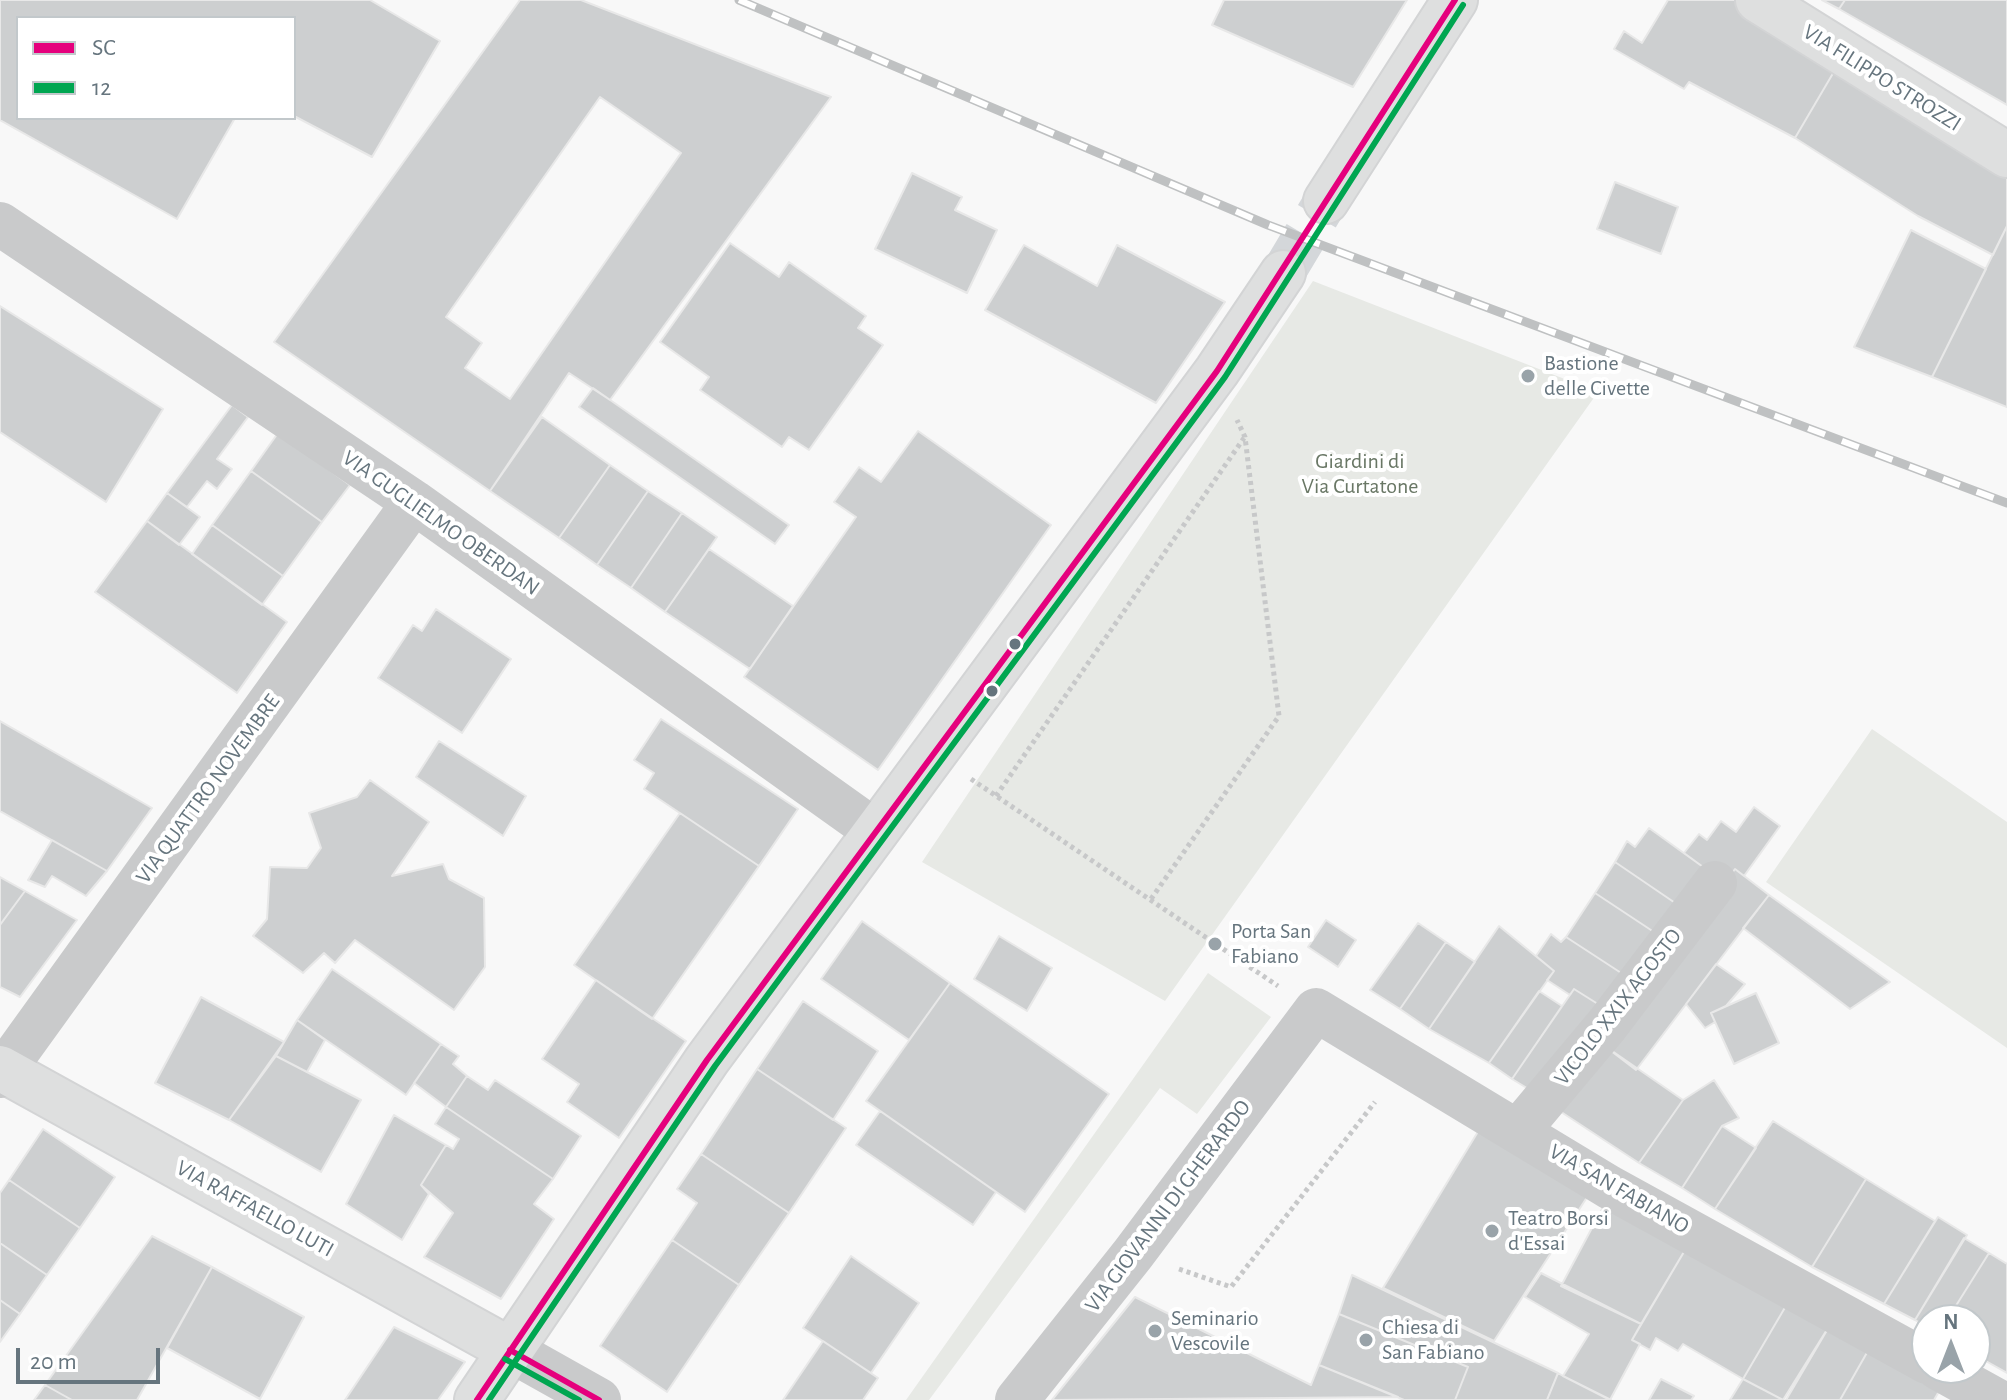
<!DOCTYPE html>
<style>
body{margin:0}
#map{position:relative;width:2007px;height:1400px;overflow:hidden;background:#f8f8f8;font-family:"Alegreya Sans",sans-serif}
canvas{display:block}
.legend{position:absolute;left:16px;top:16px;width:280px;height:104px;box-sizing:border-box;background:#fff;border:2px solid #c2c8cb;margin:0;padding:10px 14px;list-style:none;font-size:24px;color:#66757e}
.legend li{display:flex;align-items:center;gap:16px;height:40px}
.legend b{width:40px;border:2px solid #c2c8cb}
.north{position:absolute;left:1911px;top:1304px;width:80px;height:80px;box-sizing:border-box;background:#fff;border:2px solid #c2c8cb;border-radius:50%;rotate:0deg;font-size:22px;font-weight:700;line-height:32px;text-align:center;color:#66757e}
.north::after{content:'';display:block;margin:auto;width:28px;height:36px;background:#99a3a9;clip-path:polygon(50% 0,100% 100%,50% 72%,0 100%)}
.scale{position:absolute;left:16px;top:1348px;width:144px;height:36px;box-sizing:border-box;border:4px solid #66757e;border-top:0;padding-left:10px;font-size:24px;line-height:28px;white-space:nowrap;color:#66757e;-webkit-text-stroke:6px #fff;paint-order:stroke}
</style>
<div id="map">
<canvas width="2007" height="1400"></canvas>
<ul class="legend">
<li><b style="height:10px;background:#e5007d"></b>SC</li>
<li><b style="height:10px;background:#00a651"></b>12</li>
</ul>
<div class="north">N</div>
<div class="scale">20 m</div>
</div>
<script>
const ctx = document.querySelector('canvas').getContext('2d');
ctx.lineJoin = 'round';
function fill(path, color) { ctx.fillStyle = color; ctx.fill(path, 'evenodd'); }
function stroke(path, color, width, dash) { ctx.strokeStyle = color; ctx.lineWidth = width; ctx.lineCap = dash ? 'butt' : 'round'; ctx.setLineDash(dash || []); ctx.stroke(path); }
function drawText(font, color, halo, rows, align = 'center') {
  ctx.font = font + ' "Alegreya Sans",sans-serif'; ctx.lineWidth = 8; ctx.setLineDash([]); ctx.textBaseline = 'middle'; ctx.strokeStyle = halo; ctx.fillStyle = color; for (const [text, x, y, turn = 0] of rows) {
    ctx.save(); ctx.translate(x, y); ctx.rotate((+turn || 0) * Math.PI / 180); ctx.textAlign = isNaN(turn) ? turn : align; if (halo) ctx.strokeText(text, 0, 0); ctx.fillText(text, 0, 0); ctx.restore();
  }
}
fill(new Path2D(`
 M1313 281 1598 392 1165 1001 922 862Z
 M1872 729 2007 822V1048L1766 882Z
 M1208 973 1271 1017 1197 1114 1160 1088 929 1400H906Z`), '#e7e9e5');
const building = new Path2D(`
 M0 0H370L440 41 372 157 294 116V18H18V118H235L177 219 0 120Z
 M520 0H581L831 97 610 400 569 373 490 491 274 342ZM600 97 681 153 510 399 465 368 482 343 446 317Z
 M1224 0H1407L1353 87 1212 25Z
 M1668 0H1750L1842 58 1795 138 1689 82 1684 89 1614 49 1624 31 1642 43Z
 M1822 0H1845L1839 9Z
 M1845 0H2007V105L1839 9Z
 M1842 58 2007 166V226L1993 255 1918 216 1795 138Z
 M912 173 962 197 955 210 997 230 967 293 875 249Z
 M1615 182 1678 207 1661 254 1597 229Z
 M2007 226V407L1932 377Z
 M1911 230 1986 269 1932 377 1854 347Z
 M730 243 779 277 789 262 866 316 858 328 883 345 809 450 789 437 782 447 700 390 709 377 660 342Z
 M1024 245 1097 286 1117 245 1225 302 1156 403 985 310Z
 M0 306 163 409 106 502 0 432Z
 M593 388 789 525 775 544 579 407Z
 M232 405 248 417 217 459 232 469 217 489 207 481 187 507 167 493Z
 M542 417 610 465 559 538 490 491Z
 M918 431 1051 525 878 770 744 677 856 517 834 502 859 467 881 482Z
 M278 433 350 485 322 522 251 471Z
 M610 465 648 491 597 565 559 538Z
 M251 471 322 522 283 576 212 525Z
 M648 491 682 513 631 588 597 565Z
 M167 493 200 517 179 545 147 521Z
 M682 513 717 537 665 612 631 588Z
 M147 521 287 622 237 693 95 592Z
 M212 525 283 576 262 605 192 554Z
 M709 549 793 606 750 669 665 612Z
 M436 609 511 659 462 733 378 678 413 625 422 631Z
 M661 719 798 809 759 866 644 789 654 773 634 760Z
 M0 721 152 808 107 871 0 811Z
 M439 741 526 796 503 836 416 777Z
 M370 780 429 822 392 876 443 864 449 879 484 898 485 967 454 1010 355 940 335 963 324 953 303 973 253 936 267 919 270 867 307 868 321 848 309 813 357 797Z
 M1754 807 1780 826 1744 876 1735 869 1725 883 1684 853 1699 834 1707 840 1721 821 1736 832Z
 M680 813 759 866 652 1019 574 965Z
 M1649 828 1710 872 1684 909 1615 862 1627 841 1635 847Z
 M52 840 107 871 86 896 52 876 45 887 28 880Z
 M1615 862 1684 909 1663 938 1595 893Z
 M1735 869 1769 895 1636 1070 1602 1044Z
 M0 877 25 891 0 925Z
 M25 891 77 920 20 997 0 987V925Z
 M1595 893 1663 938 1635 982 1566 937Z
 M1769 895 1890 982 1850 1009 1743 928Z
 M1326 920 1356 940 1338 967 1308 947Z
 M862 921 950 983 909 1040 821 979Z
 M1418 923 1446 942 1400 1009 1370 990Z
 M1499 926 1554 971 1489 1063 1429 1029Z
 M1551 934 1561 942 1566 937 1635 982 1609 1011 1574 989 1570 995 1547 980 1554 971 1536 956Z
 M999 936 1052 968 1027 1011 974 979Z
 M1446 942 1475 962 1429 1029 1400 1009Z
 M1716 964 1745 984 1726 1006 1711 1013 1715 1022 1705 1028 1686 1004Z
 M332 969 441 1044 406 1095 297 1020Z
 M596 980 686 1041 619 1138 567 1102 579 1084 542 1059Z
 M950 983 1109 1094 1025 1212 866 1101Z
 M1574 989 1609 1011 1540 1096 1512 1079Z
 M1539 991 1562 1006 1512 1079 1489 1063Z
 M1756 993 1779 1043 1734 1064 1711 1013Z
 M201 997 284 1042 229 1120 155 1083Z
 M803 1001 878 1051 833 1120 757 1069Z
 M297 1020 325 1040 307 1072 276 1056Z
 M441 1044 459 1056 453 1064 467 1076 446 1107 414 1083Z
 M1602 1044 1683 1100 1639 1163 1552 1106Z
 M276 1056 361 1100 321 1172 229 1120Z
 M757 1069 846 1128 789 1213 701 1154Z
 M467 1076 488 1090 495 1080 581 1136 553 1179 446 1107Z
 M1714 1080 1739 1118 1722 1126 1682 1188 1639 1163 1683 1100Z
 M446 1107 553 1179 534 1204 554 1219 501 1299 424 1257 453 1213 421 1185 446 1145 453 1149 459 1139 435 1124Z
 M880 1111 996 1192 973 1225 856 1145Z
 M394 1115 446 1145 421 1185 429 1194 402 1240 346 1204Z
 M1773 1121 1866 1179 1812 1267 1715 1209Z
 M1722 1126 1756 1148 1715 1209 1682 1188Z
 M43 1129 115 1177 80 1228 9 1180Z
 M1479 1130 1593 1188 1494 1341 1383 1288Z
 M701 1154 789 1213 739 1285 672 1240 697 1203 677 1189Z
 M1866 1179 1935 1221 1884 1304 1812 1267Z
 M9 1180 80 1228 47 1275 0 1243V1193Z
 M1609 1196 1691 1240 1641 1324 1561 1286Z
 M1938 1217 1967 1235 1915 1320 1884 1304Z
 M152 1236 212 1267 137 1400H72L45 1385Z
 M1964 1238 1989 1253 1947 1320H1927V1327L1915 1320Z
 M672 1240 739 1285 667 1392 600 1346Z
 M1691 1240 1790 1299 1743 1379 1683 1344 1678 1351 1656 1338 1650 1350 1632 1340Z
 M0 1243 47 1275 20 1314 0 1300Z
 M1989 1253 2007 1264V1373L1975 1355V1320H1947Z
 M851 1256 919 1303 871 1373 803 1328Z
 M212 1267 304 1317 260 1399 167 1348Z
 M1541 1273 1641 1324 1632 1340 1640 1344 1610 1400 1563 1376 1589 1334 1525 1297Z
 M1352 1275 1558 1373 1547 1400H1455L1468 1367 1339 1314Z
 M1135 1297 1311 1385 1319 1365 1398 1397 1052 1400Z
 M1790 1299 1833 1320 1783 1400 1743 1379Z
 M0 1300 20 1314 0 1342Z
 M1339 1314 1468 1367 1455 1400H1404L1319 1365Z
 M1833 1320 1873 1342 1840 1400H1786Z
 M394 1327 465 1362 438 1400H345Z
 M823 1341 878 1378 863 1400H783Z
 M1873 1342 1945 1381 1934 1400H1840Z
 M1558 1373 1563 1376 1611 1400H1547Z
 M1661 1379 1694 1396 1691 1400H1649Z
 M1743 1379 1783 1400H1730Z
 M45 1385 72 1400H34Z`);
fill(building, '#cdcfd0');
stroke(building, '#e8e8e8', 2);
stroke(new Path2D(`
 M1283 273 1326 201`), '#d4d7da', 44, [44, 22]);
const secondary = new Path2D(`
 M1758 0 2007 155
 M1326 201 1455 0
 M0 1068 510 1350
 M477 1400 707 1060 1217 371 1283 273`);
stroke(secondary, '#d3d4d5', 48);
stroke(new Path2D(`
 M971 779 1278 986
 M996 796 1244 438
 M1151 899 1279 716 1245 437 1237 420
 M1179 1269 1231 1287 1375 1102`), '#c7c8c9', 5, [4, 4]);
stroke(new Path2D(`
 M0 224 414 502 875 831
 M0 1076 414 502
 M1519 1130 1607 1025 1715 883
 M510 1350 599 1400
 M1938 1368 1996 1400
 M1017 1400 1133 1254 1316 1010 1609 1187 1927 1362`), '#c9cacb', 44);
stroke(secondary, '#dedfdf', 44);
const rail = new Path2D(`
 M739 0 1268 225 2007 503`);
stroke(rail, '#bfc1c2', 9);
stroke(rail, '#fff', 6, [18]);
stroke(new Path2D(`
 M510 1350 599 1400
 M477 1400 707 1060 1217 371 1455 0`), '#e5007d', 6);
stroke(new Path2D(`
 M505 1359 579 1400
 M489 1400 715 1066 1225 377 1463 5`), '#00a651', 6);
for (const [x, y, r, color] of [
 [1528,376,8,"#99a3a9"],
 [1015,644,7,"#66757e"],
 [992,691,7,"#66757e"],
 [1215,944,8,"#99a3a9"],
 [1492,1231,8,"#99a3a9"],
 [1155,1331,8,"#99a3a9"],
 [1366,1340,8,"#99a3a9"]
]) { const dot = new Path2D(); dot.arc(x, y, r, 0, 2 * Math.PI); ctx.fillStyle = color; ctx.fill(dot); stroke(dot, '#fff', 3); }
drawText('22px', '#66757e', '#fff', [
 ["VIA FILIPPO STROZZI",1882,78,32],
 ["VIA GUGLIELMO OBERDAN",441,523,35],
 ["VIA QUATTRO NOVEMBRE",208,789,-54],
 ["VICOLO XXIX AGOSTO",1618,1007,-52],
 ["VIA SAN FABIANO",1619,1189,30],
 ["VIA GIOVANNI DI GHERARDO",1168,1206,-53],
 ["VIA RAFFAELLO LUTI",255,1209,29]
]);
drawText('22px', '#66757e', '#fff', [
 ["Bastione",1544,363],
 ["delle Civette",1544,388],
 ["Porta San",1231,931],
 ["Fabiano",1231,956],
 ["Teatro Borsi",1508,1218],
 ["d'Essai",1508,1243],
 ["Seminario",1171,1318],
 ["Vescovile",1171,1343],
 ["Chiesa di",1382,1327],
 ["San Fabiano",1382,1352]
], 'left');
drawText('22px', '#697765', '#fff', [
 ["Giardini di",1360,461],
 ["Via Curtatone",1360,486]
]);
</script>
